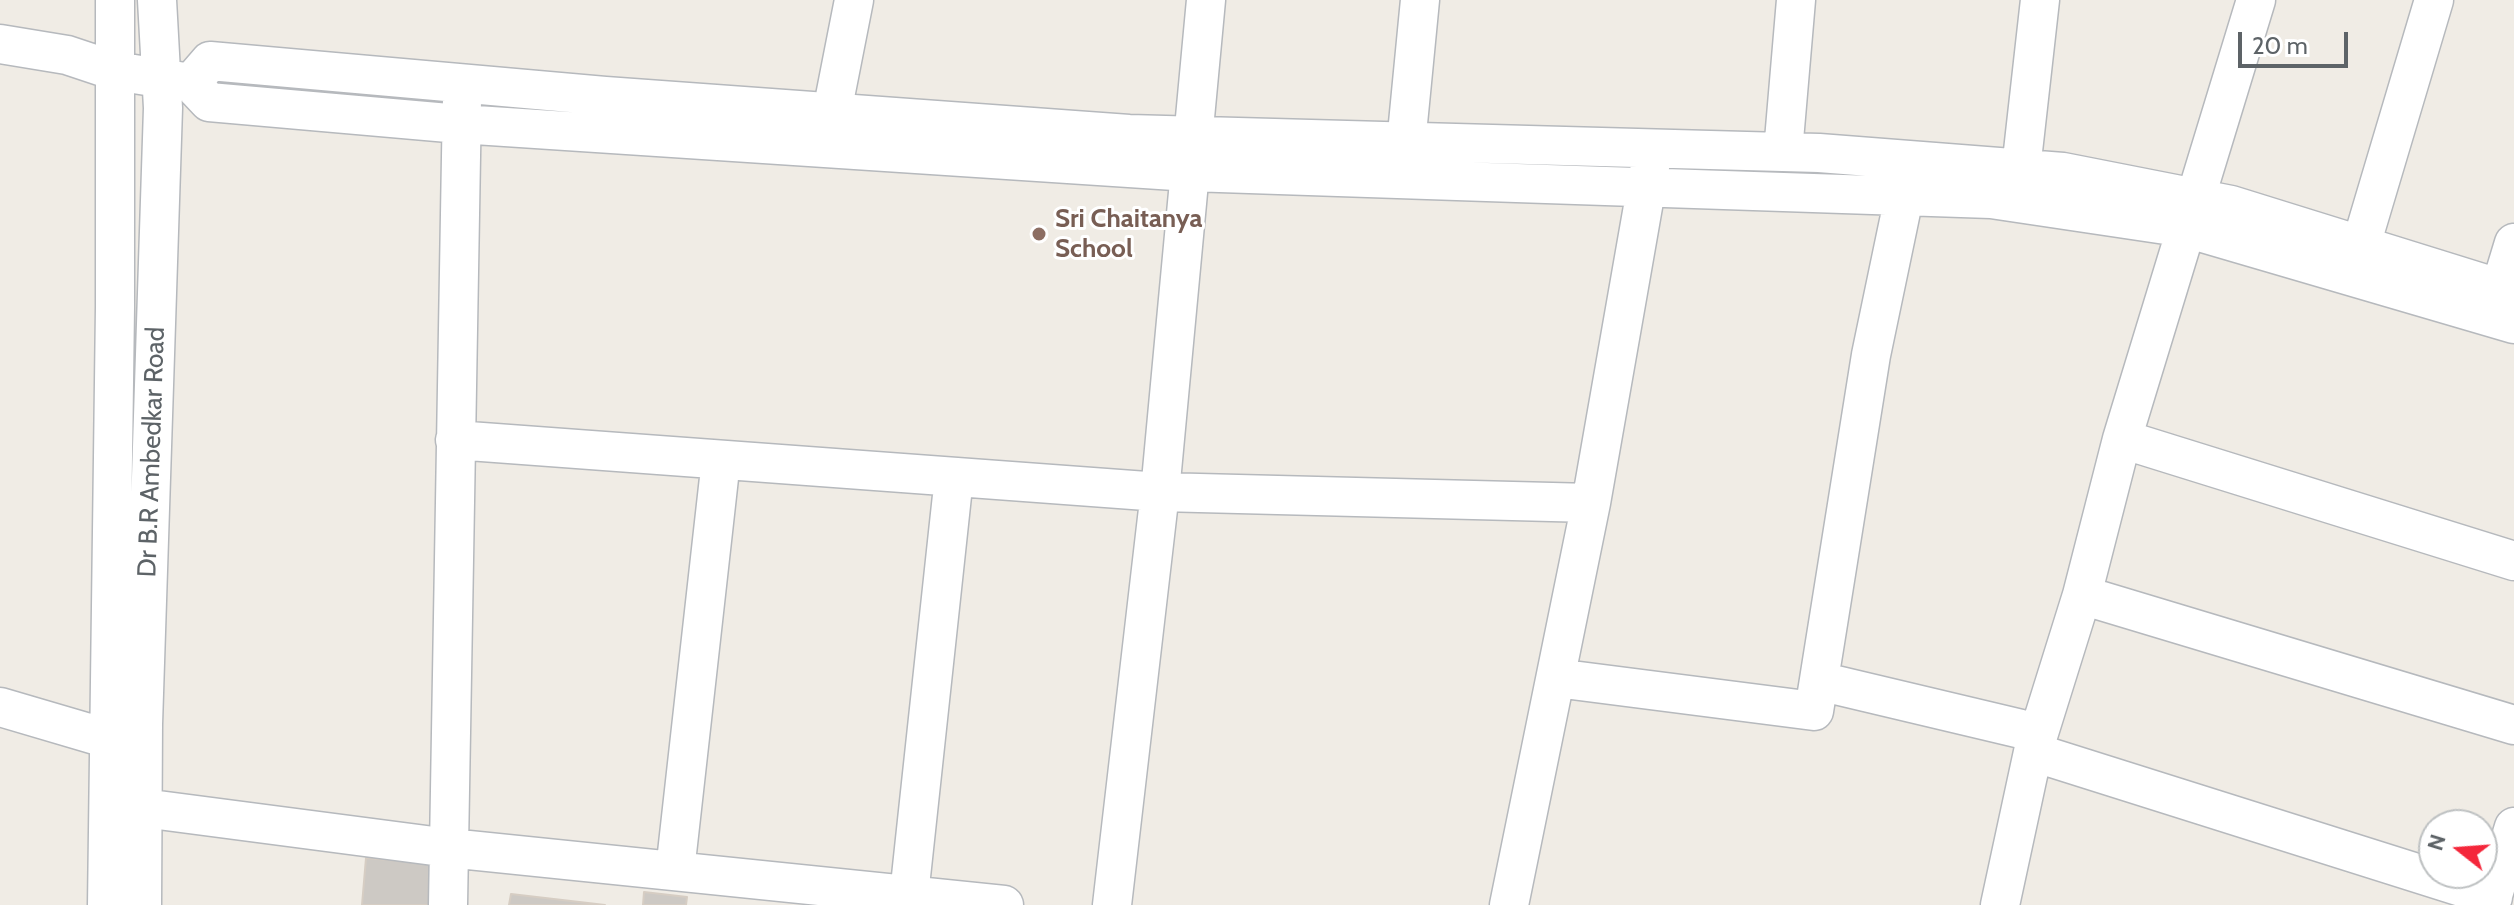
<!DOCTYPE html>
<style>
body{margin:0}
#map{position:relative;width:2514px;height:905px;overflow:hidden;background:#f0ece5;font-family:Cabin,sans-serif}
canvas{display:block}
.north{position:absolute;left:2418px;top:809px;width:80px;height:80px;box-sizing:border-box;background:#fff;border:2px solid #bec1c2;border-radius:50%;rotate:287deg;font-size:22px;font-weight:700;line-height:32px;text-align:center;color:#5d6367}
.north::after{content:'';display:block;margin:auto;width:28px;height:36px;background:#f4273b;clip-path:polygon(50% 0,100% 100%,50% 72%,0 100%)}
.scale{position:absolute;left:2238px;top:32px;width:110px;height:36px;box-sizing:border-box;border:4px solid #5d6367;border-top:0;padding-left:10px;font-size:24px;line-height:28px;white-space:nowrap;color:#5d6367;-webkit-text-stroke:6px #fff;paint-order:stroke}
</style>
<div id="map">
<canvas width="2514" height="905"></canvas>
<div class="north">N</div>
<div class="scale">20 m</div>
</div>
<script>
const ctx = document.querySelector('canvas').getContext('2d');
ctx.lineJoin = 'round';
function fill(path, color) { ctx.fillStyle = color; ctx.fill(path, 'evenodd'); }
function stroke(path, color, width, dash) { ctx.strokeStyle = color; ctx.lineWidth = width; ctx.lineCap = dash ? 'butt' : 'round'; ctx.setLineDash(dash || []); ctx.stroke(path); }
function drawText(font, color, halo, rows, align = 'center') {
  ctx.font = font + ' Cabin,sans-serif'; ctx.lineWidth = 6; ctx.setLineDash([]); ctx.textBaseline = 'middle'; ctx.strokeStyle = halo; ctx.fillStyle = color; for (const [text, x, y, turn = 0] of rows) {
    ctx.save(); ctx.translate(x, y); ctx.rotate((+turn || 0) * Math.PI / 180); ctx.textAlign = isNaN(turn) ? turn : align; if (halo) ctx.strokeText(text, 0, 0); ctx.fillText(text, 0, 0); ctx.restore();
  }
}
const building = new Path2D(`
 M366 858 437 864 436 905H362Z
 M644 892 687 897 686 905H643Z
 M511 894 605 905H509Z`);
fill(building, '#cdc9c4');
stroke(building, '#d6cdc3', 2);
const minor = new Path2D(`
 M0 44 67 55 115 71 191 83 209 102 460 124 1190 172 1991 199 2186 228 2514 324
 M191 83 210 61 605 96 1129 134 1819 153 2063 172 2231 205 2514 293
 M832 112 854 0
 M1406 144 1420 0
 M1783 152 1796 0
 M2021 169 2040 0
 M2361 245 2434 0
 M2500 289 2514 243
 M2122 439 2514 561
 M455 440 1160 492 1591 503
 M2082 595 2514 725
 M1556 678 1814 711 1871 355 1904 197
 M1819 681 2038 733
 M0 707 109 739
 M2033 752 2493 897
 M120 805 449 848 1004 905
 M675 871 721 460
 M909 895 954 477
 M107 905 115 307V0
 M142 905 143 724 163 108 157 0
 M448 905 462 99
 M1112 905 1160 492 1206 0
 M1509 905 1591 503 1651 161
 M2000 905 2033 752 2082 595 2122 439 2256 0
 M2490 905 2514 827`);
stroke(minor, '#b6b9bd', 41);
stroke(minor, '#fff', 38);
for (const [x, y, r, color] of [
 [1039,234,8,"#8d6e63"]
]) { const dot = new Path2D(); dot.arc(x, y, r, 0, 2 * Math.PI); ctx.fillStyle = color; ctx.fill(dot); stroke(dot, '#fff', 3); }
drawText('bold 26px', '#785e54', '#fff', [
 ["Sri Chaitanya",1055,219],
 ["School",1055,249]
], 'left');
drawText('26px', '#5d6367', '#fff', [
 ["Dr B.R Ambedkar Road",152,452,-88]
]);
</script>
